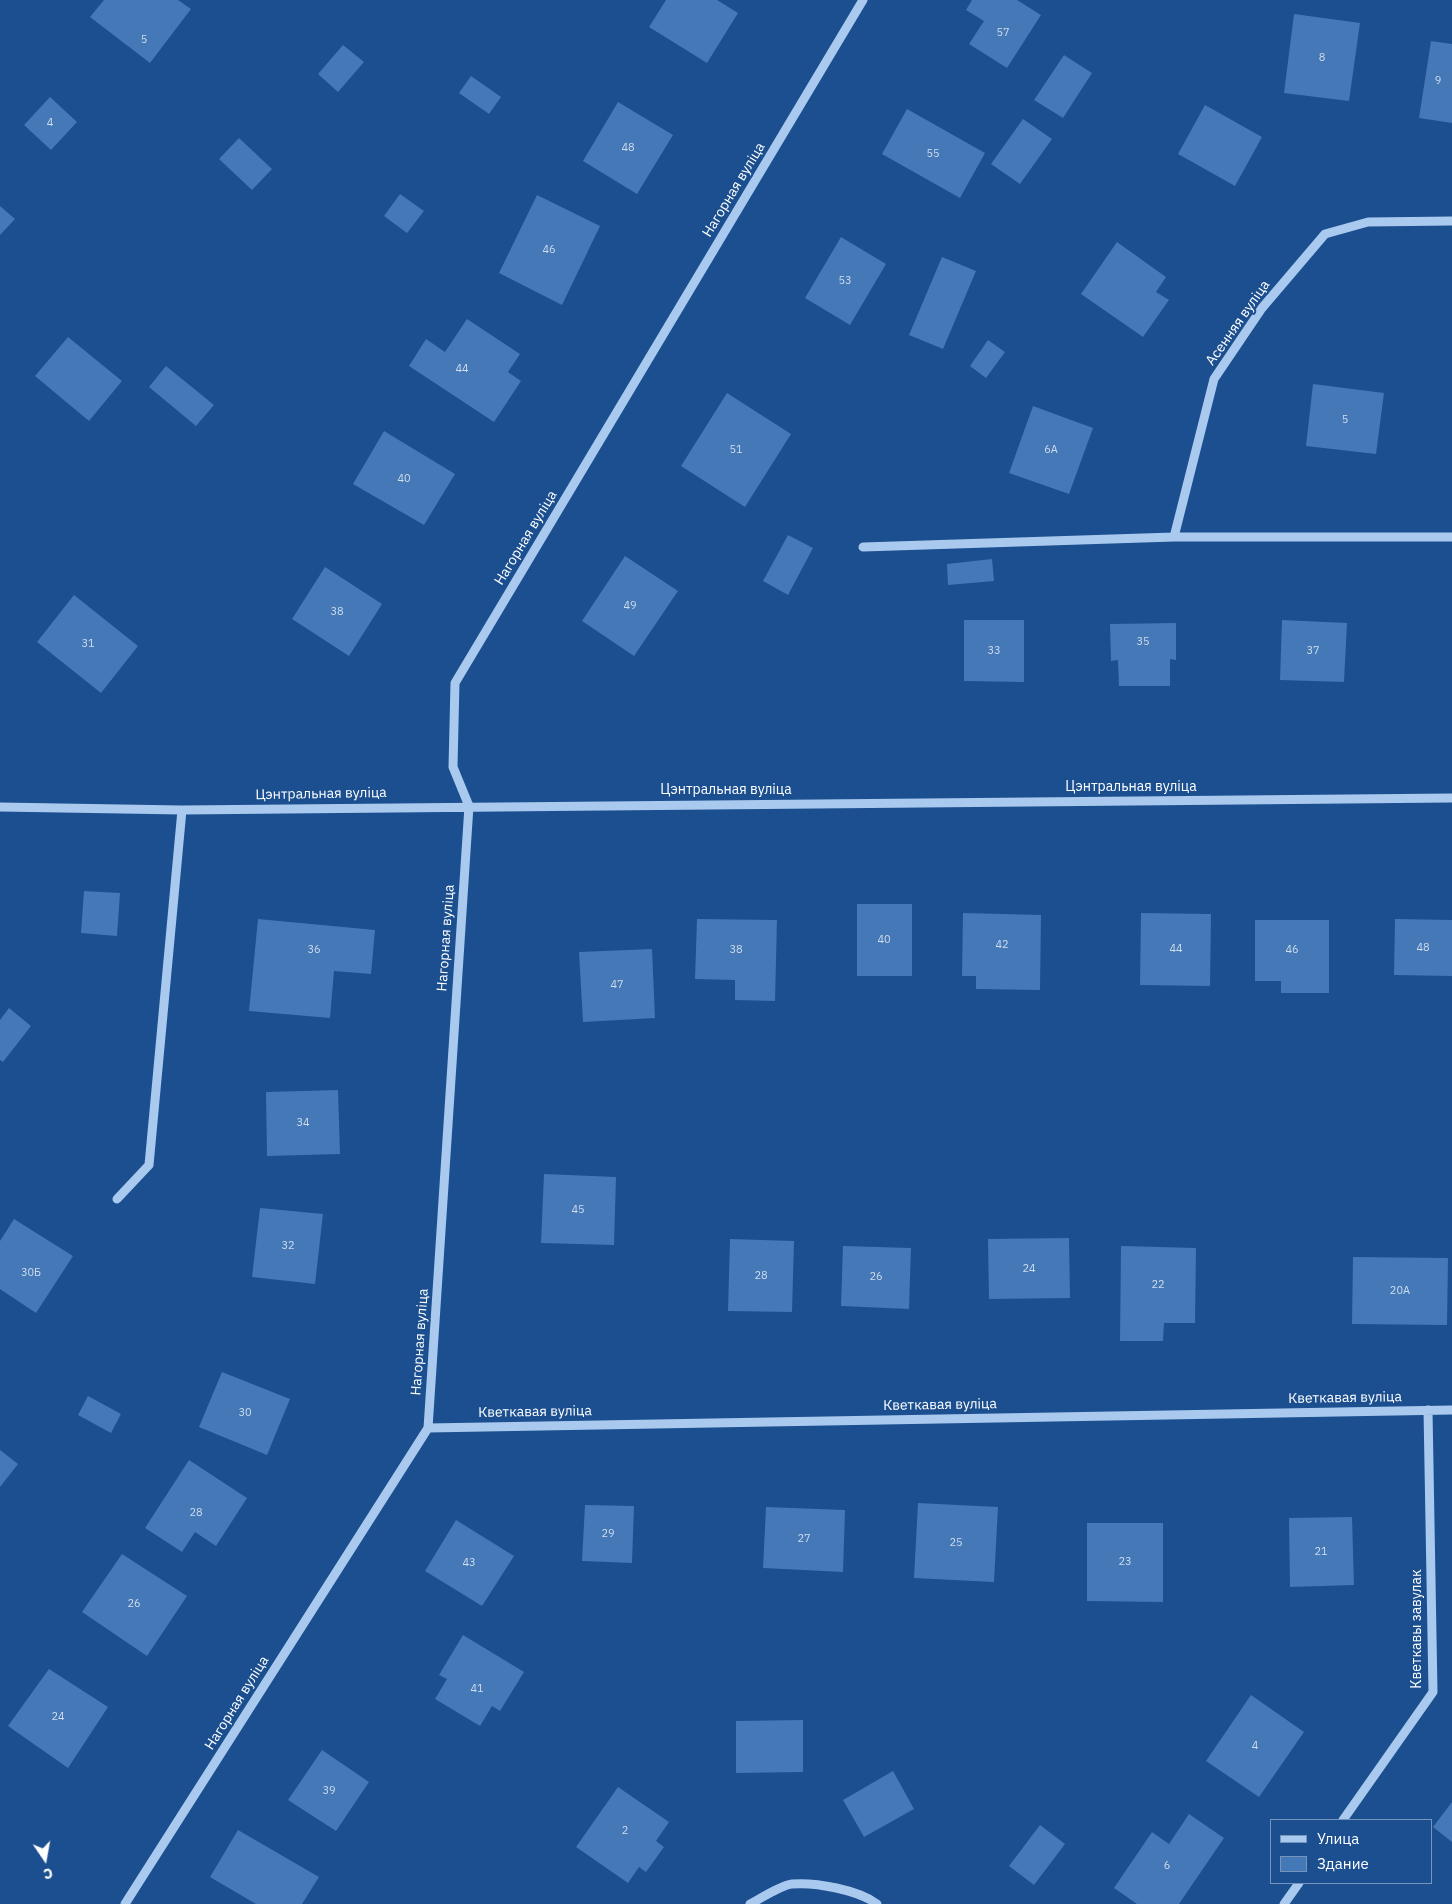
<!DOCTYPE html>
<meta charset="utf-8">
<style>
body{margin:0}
#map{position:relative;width:1452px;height:1904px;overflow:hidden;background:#1b4f8f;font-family:"IBM Plex Sans",sans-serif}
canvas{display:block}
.legend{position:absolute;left:1270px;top:1819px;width:162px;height:65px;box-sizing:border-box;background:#1b4f8f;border:1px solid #7695bc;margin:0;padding:6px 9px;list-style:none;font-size:15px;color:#fff}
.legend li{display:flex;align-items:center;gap:10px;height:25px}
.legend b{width:25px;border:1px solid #7695bc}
.north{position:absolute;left:20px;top:1834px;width:50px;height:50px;-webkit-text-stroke:4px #1b4f8f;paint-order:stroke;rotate:168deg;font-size:14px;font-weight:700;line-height:20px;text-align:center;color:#fff}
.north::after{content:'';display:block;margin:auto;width:18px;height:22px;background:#fff;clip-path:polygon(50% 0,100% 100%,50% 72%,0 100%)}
</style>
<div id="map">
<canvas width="1452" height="1904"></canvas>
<ul class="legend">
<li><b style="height:6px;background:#a9c9ee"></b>Улица</li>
<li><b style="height:14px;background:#4478b7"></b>Здание</li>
</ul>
<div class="north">С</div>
</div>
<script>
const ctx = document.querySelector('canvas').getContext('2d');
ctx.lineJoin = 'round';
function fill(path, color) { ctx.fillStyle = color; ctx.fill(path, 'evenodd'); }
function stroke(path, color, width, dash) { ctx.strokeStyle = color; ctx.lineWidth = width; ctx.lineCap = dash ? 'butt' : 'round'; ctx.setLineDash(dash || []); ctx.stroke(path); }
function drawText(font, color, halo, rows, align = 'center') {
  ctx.font = font + ' "IBM Plex Sans",sans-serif'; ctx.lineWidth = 4; ctx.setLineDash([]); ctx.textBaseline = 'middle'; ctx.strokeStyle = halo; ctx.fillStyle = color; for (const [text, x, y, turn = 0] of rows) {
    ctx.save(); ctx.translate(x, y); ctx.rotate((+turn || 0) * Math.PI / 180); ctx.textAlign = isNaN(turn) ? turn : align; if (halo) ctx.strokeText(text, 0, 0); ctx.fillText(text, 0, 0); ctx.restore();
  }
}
fill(new Path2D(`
 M104 0H178L191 9 150 63 90 17Z
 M666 0H717L738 13 707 63 649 27Z
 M972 0H1017L1041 15 1007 68 969 44 984 21 966 10Z
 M1294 14 1360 23 1349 101 1284 93Z
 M1431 41 1452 44V123L1419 118Z
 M343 45 364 62 338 92 318 74Z
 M1064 55 1092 73 1063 118 1034 100Z
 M471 76 501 97 489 114 459 93Z
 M50 97 77 122 51 150 24 125Z
 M618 102 673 135 637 194 583 161Z
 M1205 105 1262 137 1235 186 1178 154Z
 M907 109 985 153 960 198 882 154Z
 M1023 119 1052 139 1020 184 991 164Z
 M239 138 272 169 252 190 219 159Z
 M400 194 424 211 407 233 384 216Z
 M537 195 600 226 562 305 499 273Z
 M0 206 15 219 0 235Z
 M841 237 886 264 850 325 805 298Z
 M1117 242 1166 277 1156 292 1169 300 1143 337 1081 294Z
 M942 257 976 271 943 349 909 335Z
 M467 319 520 354 508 372 521 381 494 422 409 366 426 339 445 352Z
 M68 337 122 381 89 421 35 376Z
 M988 340 1005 352 986 378 970 366Z
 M166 366 214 405 196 426 149 387Z
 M1313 384 1384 393 1376 454 1306 446Z
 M727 393 791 434 745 507 681 466Z
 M1033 406 1093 428 1069 494 1009 473Z
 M384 431 455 474 424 525 353 484Z
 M788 535 813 548 788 595 763 581Z
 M625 556 678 591 634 656 582 621Z
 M992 559 994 581 948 585 947 564Z
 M325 567 382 604 349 656 292 619Z
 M74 595 138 646 101 693 37 642Z
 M964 620H1024V682L964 681Z
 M1282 620 1347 623 1344 682 1280 680Z
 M1176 623V660L1170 659V686H1119L1118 660 1111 661 1110 624Z
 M84 891 120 893 117 936 81 933Z
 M857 904H912V976H857Z
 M963 913 1041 915 1040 990 976 989V976H962Z
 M1141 913 1211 914 1210 986 1140 985Z
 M258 919 375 930 371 974 334 971 330 1018 249 1011Z
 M697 919 777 920 775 1001 735 1000V980L695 979Z
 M1395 919 1452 920V976L1394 975Z
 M1255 920H1329V993H1281V981H1255Z
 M652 949 655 1018 583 1022 579 952Z
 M9 1008 31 1026 3 1062 0 1060V1020Z
 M338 1090 340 1154 267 1156 266 1092Z
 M544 1174 616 1177 614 1245 541 1243Z
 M260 1208 323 1214 315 1284 252 1277Z
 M14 1219 73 1256 36 1313 0 1289V1241Z
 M1069 1238 1070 1298 989 1299 988 1239Z
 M730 1239 794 1241 792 1312 728 1311Z
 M843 1246 911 1248 909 1309 841 1306Z
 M1121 1246 1196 1248 1195 1323H1164L1163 1341H1120Z
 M1353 1257 1448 1258 1447 1325 1352 1324Z
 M222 1372 290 1399 267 1455 199 1427Z
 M88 1396 121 1414 111 1433 78 1415Z
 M0 1450 18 1464 0 1487Z
 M189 1460 247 1498 216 1546 195 1532 182 1552 145 1528Z
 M918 1503 998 1507 994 1582 914 1578Z
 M585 1505 634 1506 632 1563 582 1561Z
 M766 1507 845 1510 843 1572 763 1568Z
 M1352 1517 1354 1585 1290 1587 1289 1518Z
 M456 1520 514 1556 482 1606 425 1571Z
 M1087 1523H1163V1602L1087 1601Z
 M122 1554 187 1596 147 1656 82 1612Z
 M463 1635 524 1672 500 1711 492 1706 480 1726 435 1699 447 1679 439 1675Z
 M49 1669 108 1707 68 1768 8 1726Z
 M1251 1695 1304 1732 1259 1797 1206 1761Z
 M803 1720V1772L736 1773V1721Z
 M322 1750 369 1782 336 1831 288 1800Z
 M893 1771 914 1809 864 1837 843 1800Z
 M618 1787 669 1822 656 1841 664 1847 646 1872 639 1867 628 1883 576 1847Z
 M1452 1802V1842L1433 1827Z
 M1189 1814 1224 1838 1179 1904H1137L1114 1888 1152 1832 1169 1844Z
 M1040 1825 1065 1844 1034 1885 1009 1866Z
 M238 1830 319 1877 302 1904H256L210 1877Z`), '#4478b7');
stroke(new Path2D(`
 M1174 537 1214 379 1262 308 1325 234 1368 222 1452 221
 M863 547 1174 537H1452
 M0 807 182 810 1452 798
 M117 1199 149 1165 182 810
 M428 1428 1452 1410
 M1343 1820 1433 1692 1428 1410
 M125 1904 428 1428 469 806 453 767 455 683 863 0
 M750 1904C760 1899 781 1885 792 1884 816 1882 858 1890 877 1904
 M1284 1904 1299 1883`), '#a9c9ee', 9);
drawText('11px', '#d0dded', null, [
 ["57",1003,33],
 ["5",144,40],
 ["8",1322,58],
 ["9",1438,81],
 ["4",50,123],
 ["48",628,148],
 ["55",933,154],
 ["46",549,250],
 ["53",845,281],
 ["44",462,369],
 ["5",1345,420],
 ["51",736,450],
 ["6А",1051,450],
 ["40",404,479],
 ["49",630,606],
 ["38",337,612],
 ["35",1143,642],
 ["31",88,644],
 ["33",994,651],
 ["37",1313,651],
 ["40",884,940],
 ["42",1002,945],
 ["48",1423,948],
 ["44",1176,949],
 ["36",314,950],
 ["38",736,950],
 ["46",1292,950],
 ["47",617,985],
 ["34",303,1123],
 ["45",578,1210],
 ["32",288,1246],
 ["24",1029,1269],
 ["30Б",31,1273],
 ["28",761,1276],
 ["26",876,1277],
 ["22",1158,1285],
 ["20А",1400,1291],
 ["30",245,1413],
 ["28",196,1513],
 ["29",608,1534],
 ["27",804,1539],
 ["25",956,1543],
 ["21",1321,1552],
 ["23",1125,1562],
 ["43",469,1563],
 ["26",134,1604],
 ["41",477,1689],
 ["24",58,1717],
 ["4",1255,1746],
 ["39",329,1791],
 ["2",625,1831],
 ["6",1167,1866]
]);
drawText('14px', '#fff', '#1b4f8f', [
 ["Нагорная вуліца",734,190,-59],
 ["Асенняя вуліца",1238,323,-55],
 ["Нагорная вуліца",526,538,-59],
 ["Цэнтральная вуліца",1131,787],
 ["Цэнтральная вуліца",726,790],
 ["Цэнтральная вуліца",321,794,-1],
 ["Нагорная вуліца",446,938,-86],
 ["Нагорная вуліца",420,1342,-86],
 ["Кветкавая вуліца",1345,1398,-1],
 ["Кветкавая вуліца",940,1405,-1],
 ["Кветкавая вуліца",535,1412,-1],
 ["Кветкавы завулак",1417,1629,-90],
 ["Нагорная вуліца",237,1703,-58]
]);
</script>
